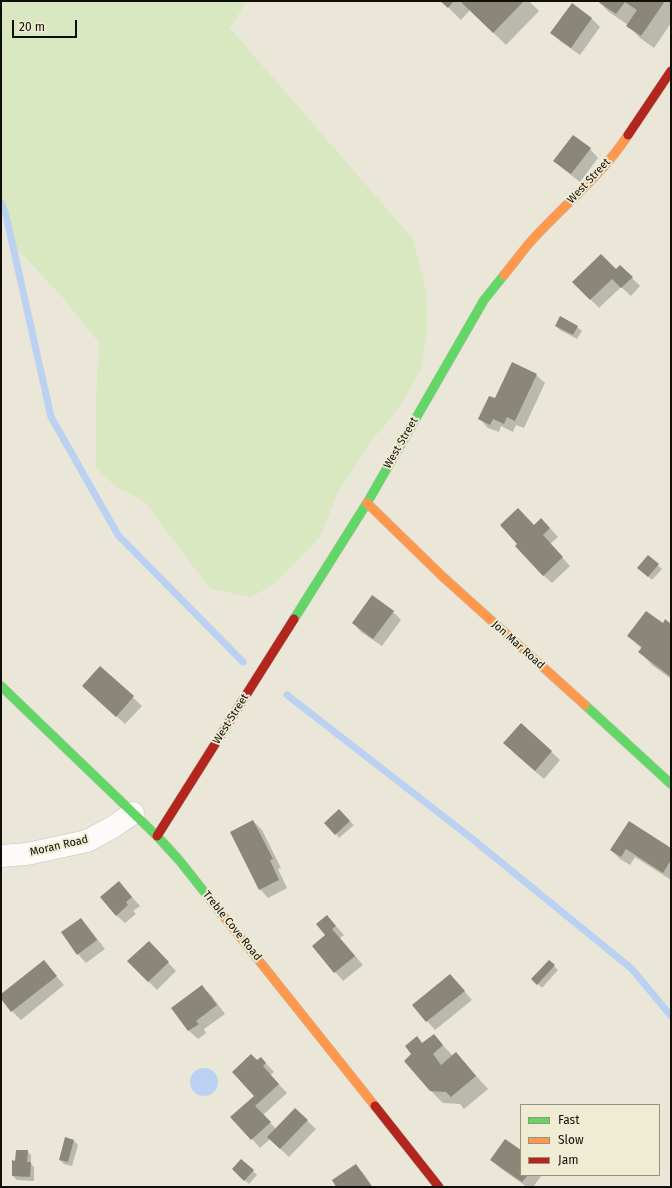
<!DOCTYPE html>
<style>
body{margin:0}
#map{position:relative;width:672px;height:1188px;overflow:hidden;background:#eae7d9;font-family:"Fira Sans",sans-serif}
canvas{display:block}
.frame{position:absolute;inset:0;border:2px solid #100e07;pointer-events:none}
.legend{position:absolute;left:520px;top:1104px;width:140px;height:72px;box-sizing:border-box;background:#f0ebd3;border:1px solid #969381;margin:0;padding:5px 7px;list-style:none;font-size:12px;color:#100e07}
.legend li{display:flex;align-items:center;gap:8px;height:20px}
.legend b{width:20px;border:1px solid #969381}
.scale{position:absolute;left:12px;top:20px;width:65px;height:18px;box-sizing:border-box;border:2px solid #100e07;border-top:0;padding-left:5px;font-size:12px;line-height:14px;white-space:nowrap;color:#100e07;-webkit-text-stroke:3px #f0ebd3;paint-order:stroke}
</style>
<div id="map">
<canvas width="672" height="1188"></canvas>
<div class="frame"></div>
<ul class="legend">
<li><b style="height:5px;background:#63d668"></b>Fast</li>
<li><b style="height:5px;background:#ff974d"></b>Slow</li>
<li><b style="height:5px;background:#b3261e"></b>Jam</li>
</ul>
<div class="scale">20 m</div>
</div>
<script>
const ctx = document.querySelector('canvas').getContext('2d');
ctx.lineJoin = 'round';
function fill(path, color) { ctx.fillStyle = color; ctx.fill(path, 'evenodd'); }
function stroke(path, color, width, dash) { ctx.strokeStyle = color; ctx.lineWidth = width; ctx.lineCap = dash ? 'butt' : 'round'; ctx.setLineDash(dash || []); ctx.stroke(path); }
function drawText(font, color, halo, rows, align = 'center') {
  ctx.font = font + ' "Fira Sans",sans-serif'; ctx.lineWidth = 4; ctx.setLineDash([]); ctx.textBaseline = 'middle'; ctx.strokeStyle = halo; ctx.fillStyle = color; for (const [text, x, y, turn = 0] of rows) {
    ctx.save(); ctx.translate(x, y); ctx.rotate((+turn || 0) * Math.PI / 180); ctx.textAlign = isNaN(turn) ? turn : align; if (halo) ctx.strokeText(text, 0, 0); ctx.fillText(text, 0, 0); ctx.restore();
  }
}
fill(new Path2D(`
 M1 1H247L230 28 413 239 427 294V332L421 369 399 408 372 440 338 492 320 537 274 584 251 597 210 589 144 501 117 487 96 469V401L99 343 63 298 7 238 1 204Z`), '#d9e8c0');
fill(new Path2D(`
 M190 1082a14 14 0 1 1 28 0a14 14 0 1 1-28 0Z`), '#bad1f2');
fill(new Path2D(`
 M442 1H529L539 11 506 45 470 10 461 20Z
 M598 1H671V23L654 48 640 38 628 25 609 12Z
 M572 4 592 19 600 27 580 55 560 41 552 33Z
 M590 149 598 158 580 182 563 169 555 161Z
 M620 266 640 286 631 296 621 287 599 308 574 282 616 270Z
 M556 326 577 327 582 331 577 339 560 330Z
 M536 375 545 383 524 428 516 425 513 432 501 426 499 432 488 428 480 419 495 400Z
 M534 526 550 528 558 537 550 544 570 566 552 583 543 575Z
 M648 557 662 569 652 580 643 572Z
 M393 612 401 620 382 646 361 632 353 623Z
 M671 625V679L652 665 640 652 642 649 628 636Z
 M100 667 142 706 125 724 92 694Z
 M522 724 560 760 544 779 513 752Z
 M339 810 354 825 339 838 336 834Z
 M253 821 262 830 281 868 278 869 287 888 268 898 260 889Z
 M629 822 671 849V880L635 857 630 865 620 859 611 850Z
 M119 883 140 906 133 911 136 914 125 923 116 915Z
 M327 916 344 935 340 938 363 965 343 981 313 946 327 935Z
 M81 919 89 928 105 949 86 963 78 954Z
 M157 951 176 971 157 990 148 981Z
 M549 961 558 970 542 988 533 979Z
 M44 962 64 985 21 1020 12 1011 1 997V995Z
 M450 975 472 1000 435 1030 413 1005Z
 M202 987 211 995 225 1014 204 1029 206 1033 198 1039 189 1031 173 1008Z
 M434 1036 453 1056 456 1053 488 1089 464 1109 460 1104 443 1103 430 1090Z
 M261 1058 274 1072 270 1075 287 1093 263 1115 276 1129 295 1109 316 1129 289 1157 270 1139 260 1148 252 1139 257 1061Z
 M74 1141 78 1145 72 1166 64 1164 60 1160Z
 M27 1151 31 1155V1164L34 1167V1181L17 1180 13 1176V1162H16Z
 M521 1151V1175H542L533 1187H527L500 1168 492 1160Z
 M242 1160 257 1175 249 1184 233 1169Z
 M356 1165 364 1174 373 1187H337Z`), '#0003');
stroke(new Path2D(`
 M1 202 6 215 51 417 118 535 243 662
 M287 695 470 837 632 969 671 1016`), '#bad1f2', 7);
fill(new Path2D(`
 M440 1H454L448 8Z
 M460 1H524L493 33Z
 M597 1H665L641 36 626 26 637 10 625 2 616 14Z
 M572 3 592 18 571 48 550 33Z
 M573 135 591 148 571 174 553 161Z
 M601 254 616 269 620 265 633 277 621 288 612 279 590 300 572 282Z
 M560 316 578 326 573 335 555 326Z
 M512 362 537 374 515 421 507 417 504 424 493 419 490 425 478 419 489 396 495 398Z
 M518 508 534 525 541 518 550 528 543 535 563 557 543 576 515 546 517 544 500 525Z
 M648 555 659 564 648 577 637 568Z
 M372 595 394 611 373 639 352 623Z
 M646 611 663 623 665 619 671 624V677L638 652 642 647 627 636Z
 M100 666 134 696 116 717 82 686Z
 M521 723 552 751 535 771 503 743Z
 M339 809 350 821 335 835 324 823Z
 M253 820 273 859 270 860 279 880 259 890 230 832Z
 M629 821 671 848V860L663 873 626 849 621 857 610 850Z
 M119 881 132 897 126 902 128 905 116 916 100 897Z
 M327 915 336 926 332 929 355 956 334 973 312 946 325 935 316 924Z
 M81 918 97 940 77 955 61 932Z
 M149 941 169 962 148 982 127 961Z
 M44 960 57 976 11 1012 1 999V994Z
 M549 960 555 965 537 985 531 979Z
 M450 974 465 991 426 1022 412 1005Z
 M202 985 217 1005 196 1021 199 1024 188 1031 171 1008Z
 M434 1034 443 1045 433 1054 441 1065 456 1052 476 1076 451 1097 446 1092 430 1091 404 1061 411 1054 405 1046 417 1036 422 1043Z
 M251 1054 257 1060 261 1057 266 1063 263 1066 279 1084 255 1106 271 1122 251 1140 230 1117 254 1096 232 1072Z
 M295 1108 308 1120 280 1149 267 1137Z
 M65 1137 74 1140 68 1162 59 1160Z
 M505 1139 521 1150V1175H528L522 1182 490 1160Z
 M16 1150H28L27 1162H31L30 1177 12 1176V1160L15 1161Z
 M241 1159 254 1170 244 1181 232 1169Z
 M356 1164 372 1187H336L332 1180Z`), '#8a8779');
const street = new Path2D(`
 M1 856 27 854 87 841 113 827 133 813`);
const fast = new Path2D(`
 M294 619 367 503 484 300 504 275
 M1 686 157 836 179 860 221 913
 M585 705 671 784`);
const slow = new Path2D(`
 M504 275C514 263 523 250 533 239 565 204 602 175 628 135
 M367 503 442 576 585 705
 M221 913 375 1106`);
const jam = new Path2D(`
 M628 135 671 71
 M157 836 294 619
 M375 1106 439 1187`);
stroke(street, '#c6c4b9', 23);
stroke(fast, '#c6c4b9', 10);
stroke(slow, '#c6c4b9', 10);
stroke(jam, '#c6c4b9', 10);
stroke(street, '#fcfbf9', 22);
stroke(fast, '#63d668', 9);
stroke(slow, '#ff974d', 9);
stroke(jam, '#b3261e', 9);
drawText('11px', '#100e07', '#f0ebd3', [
 ["West Street",589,181,-47],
 ["West Street",401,443,-60],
 ["Jon Mar Road",518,645,42],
 ["West Street",231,719,-58],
 ["Moran Road",59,846,-13],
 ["Treble Cove Road",232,926,51]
]);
</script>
